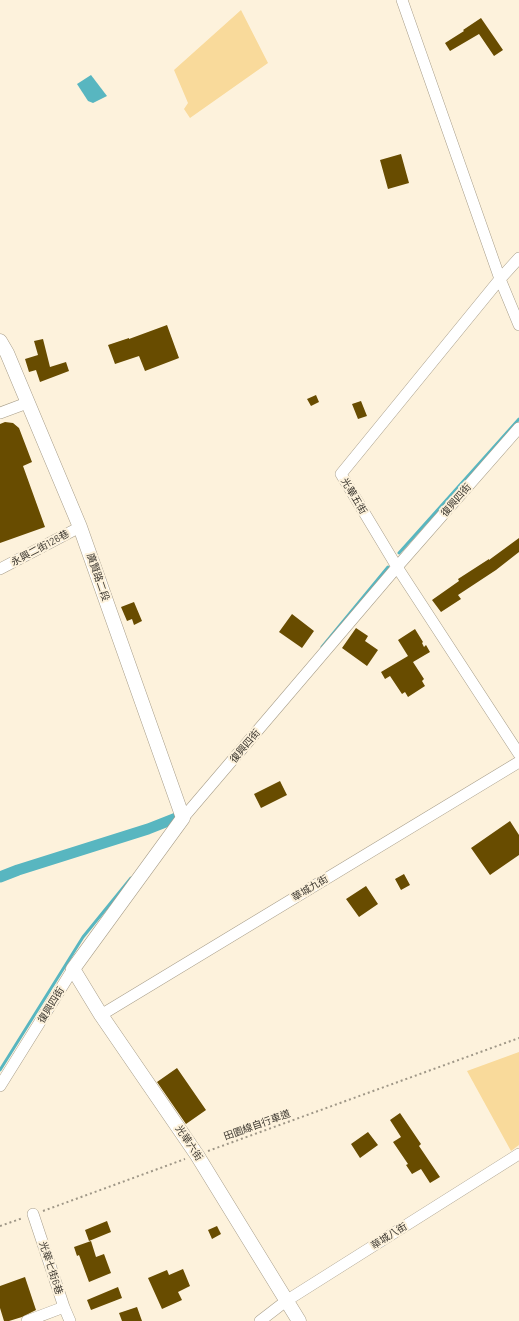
<!DOCTYPE html>
<meta charset="utf-8">
<style>
body{margin:0}
canvas{display:block;background:#fdf2dc}
</style>
<canvas width="519" height="1321"></canvas>
<script>
const ctx = document.querySelector('canvas').getContext('2d');
ctx.lineJoin = 'round';
function fill(path, color) { ctx.fillStyle = color; ctx.fill(path, 'evenodd'); }
function stroke(path, color, width, dash) { ctx.strokeStyle = color; ctx.lineWidth = width; ctx.lineCap = dash ? 'butt' : 'round'; ctx.setLineDash(dash || []); ctx.stroke(path); }
function drawText(font, color, halo, rows, align = 'center') {
  ctx.font = font + ' Barlow,"Noto Sans TC",sans-serif'; ctx.lineWidth = 4; ctx.setLineDash([]); ctx.textBaseline = 'middle'; ctx.strokeStyle = halo; ctx.fillStyle = color; for (const [text, x, y, turn = 0] of rows) {
    ctx.save(); ctx.translate(x, y); ctx.rotate((+turn || 0) * Math.PI / 180); ctx.textAlign = isNaN(turn) ? turn : align; if (halo) ctx.strokeText(text, 0, 0); ctx.fillText(text, 0, 0); ctx.restore();
  }
}
fill(new Path2D(`
 M241 10 268 63 190 118 184 109 188 103 174 70Z
 M519 1052V1145L511 1151 467 1071Z`), '#f9da9b');
fill(new Path2D(`
 M91 75 107 96 93 103 88 101 77 84Z`), '#58b6c0');
stroke(new Path2D(`
 M399 553 519 419
 M322 647 388 567
 M0 1070 83 937 131 878`), '#58b6c0', 3);
stroke(new Path2D(`
 M0 877 18 870 148 829 181 816`), '#58b6c0', 11);
fill(new Path2D(`
 M481 18 503 50 494 56 479 34 450 51 445 43 464 31 463 30Z
 M401 154 409 183 388 189 380 160Z
 M167 325 179 358 145 371 139 356 115 364 108 345 129 338V339Z
 M43 339 50 367 66 362 69 371 40 382 36 370 29 372 25 359 38 355 34 341Z
 M316 395 319 402 311 406 307 399Z
 M361 401 367 416 358 419 352 404Z
 M5 422 13 423 19 428 32 462 23 466 45 527 0 543V424Z
 M519 538V552L496 570 458 595 461 599 441 612 432 600 459 581 458 579 489 559V560Z
 M134 602 142 621 134 625 132 619 127 621 121 607Z
 M292 614 314 631 302 648 279 632Z
 M356 628 368 636 365 641 378 650 367 666 342 648Z
 M415 629 423 642 422 643 424 647 426 645 430 652 413 662 424 679 422 681 425 686 408 697 405 692 402 694 390 676 385 679 381 672 408 656 398 640Z
 M280 781 287 795 261 808 254 794Z
 M510 821 519 835V855L490 875 471 848Z
 M404 874 410 885 401 890 395 879Z
 M366 886 378 904 359 917 346 899Z
 M177 1068 206 1110 186 1124 157 1082Z
 M400 1113 421 1144 419 1146 440 1177 430 1183 421 1169 412 1174 406 1165 408 1164 393 1142 401 1137 390 1120Z
 M368 1132 378 1145 360 1158 351 1144Z
 M107 1221 111 1232 89 1241 85 1230Z
 M217 1226 221 1234 212 1239 208 1230Z
 M91 1241 96 1257 104 1254 111 1273 89 1282 79 1255 77 1256 74 1247Z
 M183 1269 190 1286 178 1292 182 1300 162 1309 148 1278 167 1270 169 1275Z
 M25 1277 36 1310 22 1317 9 1321H4L0 1308V1286Z
 M118 1287 122 1298 91 1310 87 1300Z
 M137 1307 142 1321H122L119 1313Z`), '#684c00');
const minor = new Path2D(`
 M402 0 500 279 519 325
 M519 258 500 279 341 474 397 567 519 754
 M0 413 27 403
 M0 569 80 527
 M183 818 397 567 519 428
 M101 1015 519 762
 M0 1086 73 969
 M64 1307 70 1321
 M27 1321 64 1307 33 1214
 M260 1321 286 1301 519 1154`);
const tertiary = new Path2D(`
 M0 341 7 353 80 527 183 818 73 969 101 1015 197 1155 299 1321`);
stroke(minor, '#a89e8a', 12);
stroke(tertiary, '#a89e8a', 15);
stroke(new Path2D(`
 M208 1151 519 1038
 M43 1211 185 1159
 M0 1226 23 1218`), '#9f9787', 2, [2, 3]);
stroke(minor, '#fff', 11);
stroke(tertiary, '#fff', 14);
drawText('10px', '#3d3830', '#fdf2dc', [
 ["光華五街",354,496,59],
 ["復興四街",456,500,-49],
 ["永興二街126巷",40,548,-28],
 ["廣賢路二段",98,577,71],
 ["復興四街",245,746,-50],
 ["華城九街",310,888,-31],
 ["復興四街",51,1005,-58],
 ["田園線自行車道",257,1125,-20],
 ["光華六街",189,1143,56],
 ["華城八街",389,1236,-32],
 ["光華七街6巷",51,1268,72]
]);
</script>
